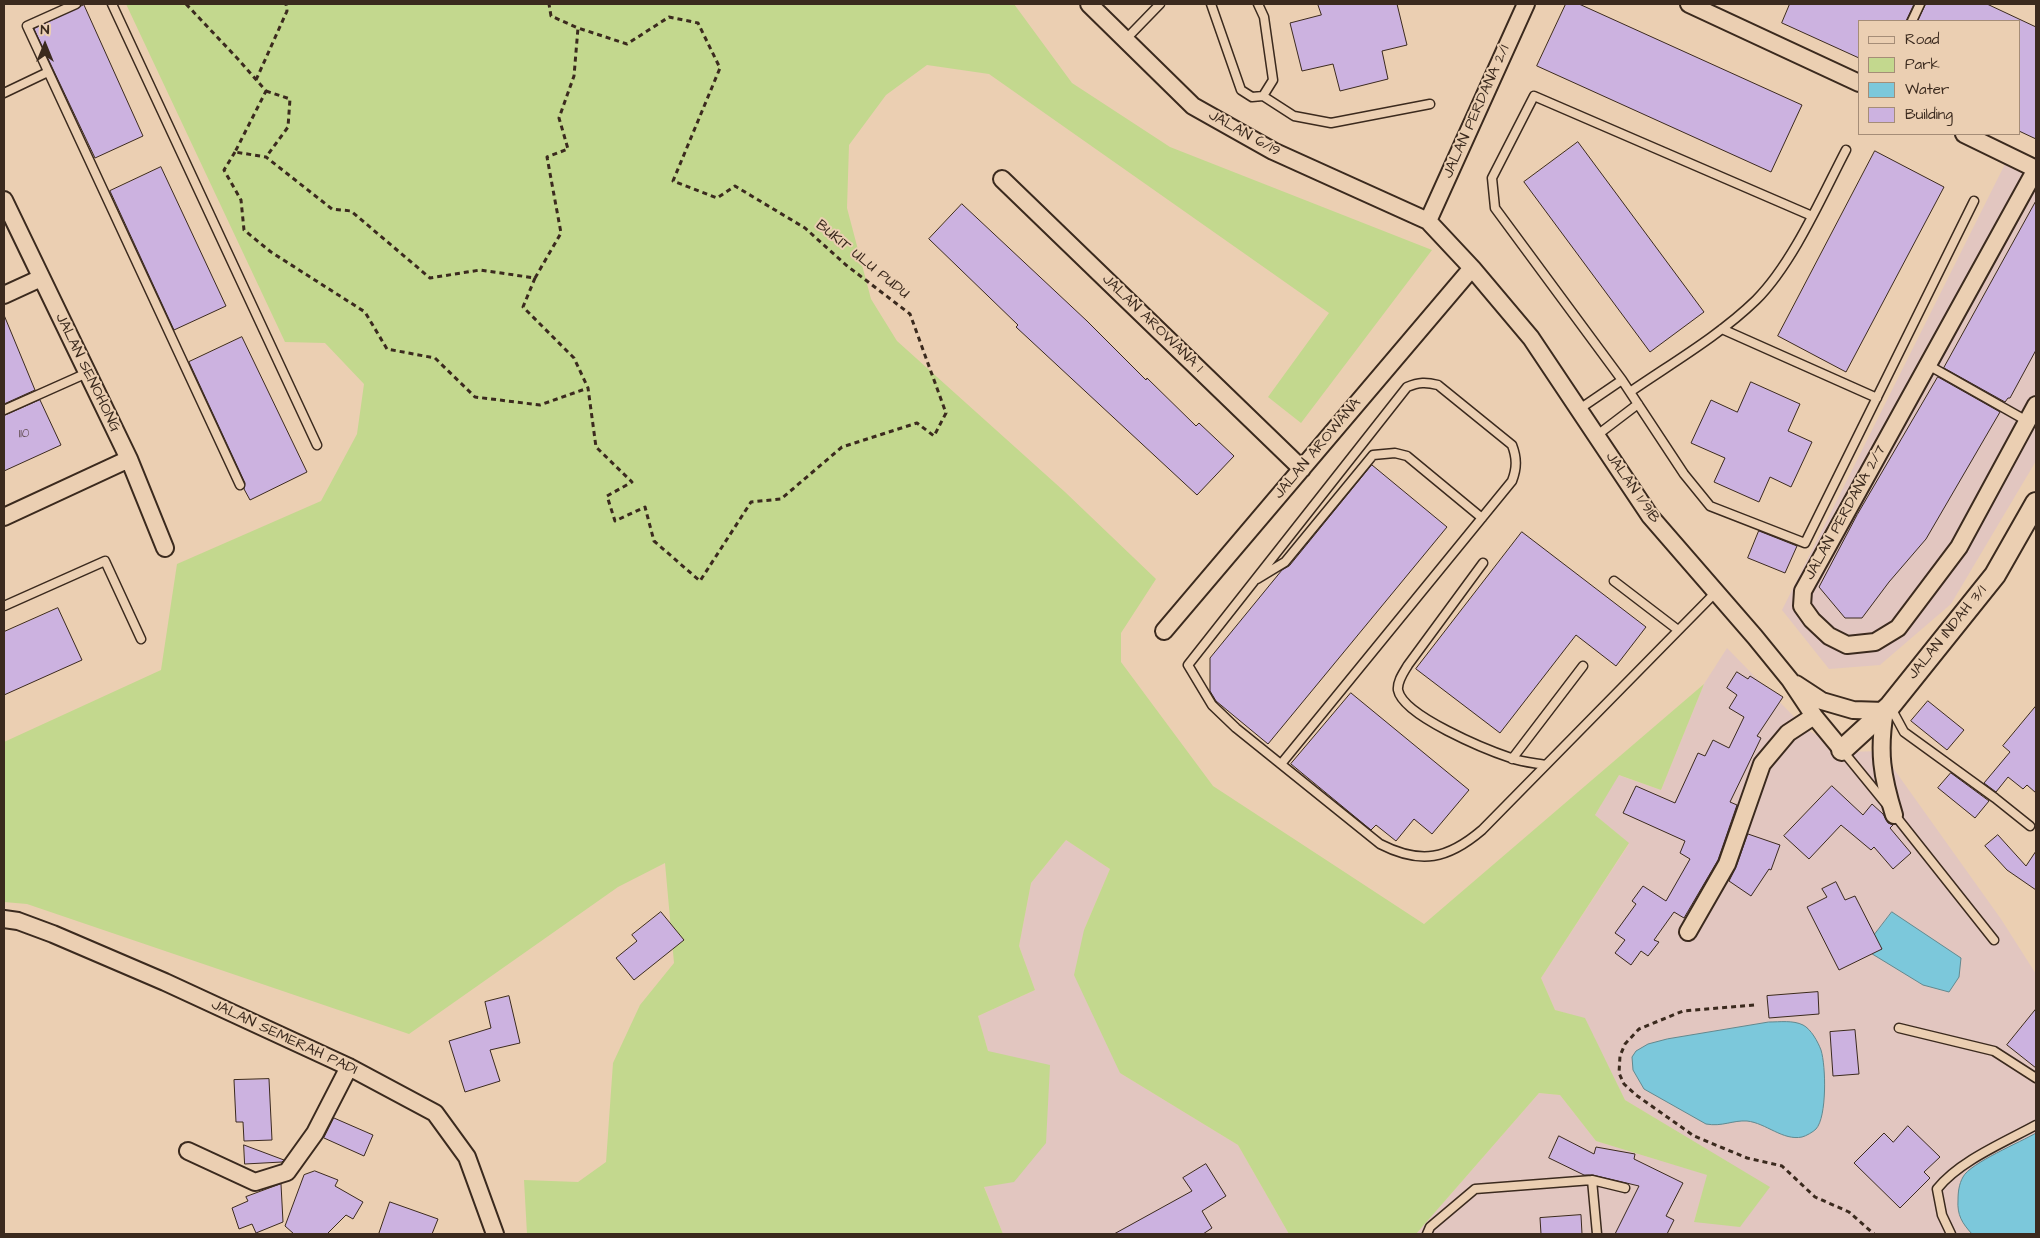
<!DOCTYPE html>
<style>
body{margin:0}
#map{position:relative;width:2040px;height:1238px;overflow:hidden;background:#ebcfb2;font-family:"Architects Daughter",sans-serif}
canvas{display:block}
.frame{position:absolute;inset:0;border:5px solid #3b2a1e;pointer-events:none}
.legend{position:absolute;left:1858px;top:20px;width:162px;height:115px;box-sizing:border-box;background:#ebcfb2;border:1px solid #a58d77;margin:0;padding:6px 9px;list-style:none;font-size:15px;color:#3b2a1e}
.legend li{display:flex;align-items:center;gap:10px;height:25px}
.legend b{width:25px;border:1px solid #a58d77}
.north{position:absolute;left:20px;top:20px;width:50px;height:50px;-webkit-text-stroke:4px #ebcfb2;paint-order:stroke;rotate:0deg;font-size:14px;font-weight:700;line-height:20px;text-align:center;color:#3b2a1e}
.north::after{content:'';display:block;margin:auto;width:18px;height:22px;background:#3b2a1e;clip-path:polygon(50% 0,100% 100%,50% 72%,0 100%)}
</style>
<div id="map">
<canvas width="2040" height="1238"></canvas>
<div class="frame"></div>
<ul class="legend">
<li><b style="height:6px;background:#ebcfb2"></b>Road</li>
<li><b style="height:14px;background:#c3d88e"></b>Park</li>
<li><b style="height:14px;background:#7cc8db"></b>Water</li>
<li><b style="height:14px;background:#ccb2e0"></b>Building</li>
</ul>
<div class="north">N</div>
</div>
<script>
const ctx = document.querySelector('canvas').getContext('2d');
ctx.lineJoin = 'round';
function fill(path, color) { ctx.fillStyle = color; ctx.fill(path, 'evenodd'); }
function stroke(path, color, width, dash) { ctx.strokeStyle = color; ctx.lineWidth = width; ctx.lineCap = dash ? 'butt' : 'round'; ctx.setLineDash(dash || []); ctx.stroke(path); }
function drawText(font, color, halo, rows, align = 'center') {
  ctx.font = font + ' "Architects Daughter",sans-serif'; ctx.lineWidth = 4; ctx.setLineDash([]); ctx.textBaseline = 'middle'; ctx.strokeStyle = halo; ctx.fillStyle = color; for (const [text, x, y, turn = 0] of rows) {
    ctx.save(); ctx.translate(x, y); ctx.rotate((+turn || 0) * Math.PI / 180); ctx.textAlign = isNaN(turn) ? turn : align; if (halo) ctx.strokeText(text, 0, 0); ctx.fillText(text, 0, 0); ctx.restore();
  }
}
fill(new Path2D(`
 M2005 164 2036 179V461L1951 604 1880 665 1829 669 1782 610Z
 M1727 648 1806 729 1845 752 1881 751 2001 919 2036 974V1234H1416L1539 1093 1560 1095 1596 1141 1708 1175 1694 1221 1770 1188 1625 1100 1585 1019 1555 1010 1541 978 1629 844 1595 815 1618 775 1661 790 1704 684Z
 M1066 840 1110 869 1084 930 1120 1073 1238 1145 1289 1234H1003L984 1186 988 1051 978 1016 1035 990 1019 946 1031 883Z`), '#e2c6c0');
fill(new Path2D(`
 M126 4H1014L1072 83 1170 147 1432 250 1301 423 1268 397 1329 313 989 74 927 65 886 95 849 145 847 208 871 299 897 341 1065 492 1156 579 1121 633V662L1213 786 1424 924 1704 684 1661 790 1619 775 1595 815 1629 843 1541 978 1555 1010 1585 1018 1625 1100 1770 1187 1740 1227 1694 1222 1707 1175 1596 1141 1560 1095 1539 1093 1416 1234H1289L1238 1145 1120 1073 1074 975 1084 930 1110 869 1066 840 1031 883 1019 946 1035 990 978 1016 988 1051 1050 1065 1046 1143 1014 1182 984 1187 1003 1234H527L524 1180 578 1182 606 1162 613 1063 640 1005 674 963 665 863 618 887 409 1034 27 904 4 902V742L161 670 177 564 321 501 357 434 364 384 325 343 285 342Z`), '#c3d88e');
const water = new Path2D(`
 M1892 912 1961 958 1959 977 1949 992 1923 985 1869 952 1871 939Z
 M1769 1022C1780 1022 1793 1020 1803 1025 1811 1029 1818 1042 1821 1050 1826 1066 1827 1117 1816 1129 1813 1132 1806 1136 1802 1137 1783 1141 1766 1123 1747 1121 1733 1120 1722 1127 1706 1124L1644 1089 1633 1070 1632 1057 1636 1051 1648 1044 1667 1039Z
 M2036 1133V1234H1972C1962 1223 1957 1215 1958 1200 1958 1192 1959 1184 1963 1177 1970 1163 2021 1142 2036 1133Z`);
fill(water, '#7cc8db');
stroke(water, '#62898f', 1);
const building = new Path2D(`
 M1318 4H1397L1407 45 1382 51 1388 79 1340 91 1333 64 1302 71 1290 23 1321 15Z
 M1566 4H1579L1802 105 1771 172 1537 66Z
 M1790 4H1914L1906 21H1859V58L1782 23Z
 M1926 4H1987L2036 27V139L2019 131V21H1918Z
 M84 5 143 136 95 158 34 29Z
 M1578 142 1704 312 1650 352 1524 182Z
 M1875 151 1944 187 1846 372 1778 336Z
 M161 167 226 306 174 330 110 191Z
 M2036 201V350L2010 398H2008L2005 402 1944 368Z
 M962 204 1087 321 1146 380 1147 378 1196 426 1199 423 1234 456 1197 495 1016 327 1018 325 929 239Z
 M4 315 35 390 4 404Z
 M242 337 307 472 250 500 244 489 245 483 189 362Z
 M1938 377 2000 412 1926 539 1889 582 1862 618H1845L1819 587 1857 515Z
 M1751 382 1800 404 1788 431 1812 442 1791 487 1770 477 1759 502 1714 482 1725 458 1691 443 1711 400 1737 412Z
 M40 400 61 445 4 471V416Z
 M1372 465 1447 527 1268 744 1216 701 1210 691V658L1282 570 1289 566Z
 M1759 531 1797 546 1785 573 1748 558Z
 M1522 532 1646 627 1616 666 1576 635 1500 733 1416 669Z
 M58 608 82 660 4 695V632Z
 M1737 672 1748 679 1750 676 1783 697 1757 736 1761 738 1730 802 1737 805 1718 860 1684 918 1674 912 1654 940 1659 942 1648 956 1641 951 1631 965 1615 953 1625 940 1615 933 1636 904 1632 901 1643 886 1666 901 1690 859 1680 853 1685 841 1623 813 1636 786 1675 803 1698 753 1705 756 1713 740 1729 748 1744 717 1729 708 1737 695 1727 688Z
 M1351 693 1469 790 1432 834 1414 819 1396 841 1376 825 1371 830 1291 764Z
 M1928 701 1964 730 1947 750 1911 721Z
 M2036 706V793L2027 785 2023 789 2008 777 1996 792 1984 783 2010 752 2003 746Z
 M1951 773 1989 801 1975 818 1938 788Z
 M1832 786 1863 815 1872 804 1883 814 1888 823 1893 825 1890 828 1911 853 1893 869 1874 847 1871 850 1841 825 1809 859 1784 836Z
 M1748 834 1780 845 1771 870 1769 869 1751 896 1729 881 1736 867Z
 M1998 835 2026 866 2036 851V890L2007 870 1985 846Z
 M1836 882 1845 900 1855 896 1882 949 1839 970 1807 907 1827 897 1822 889Z
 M661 912 684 940 634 980 616 958 637 941 632 935Z
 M1818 992 1819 1014 1769 1018 1767 996Z
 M509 996 520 1043 490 1050 500 1081 465 1092 449 1041 491 1028 485 1002Z
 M2036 1009V1068L2007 1045Z
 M1855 1030 1859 1074 1833 1076 1830 1032Z
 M269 1079 272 1140 244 1141 243 1122H236L234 1080Z
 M334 1118 373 1135 364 1156 324 1138Z
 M1908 1126 1940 1157 1924 1172 1930 1178 1900 1208 1854 1163 1884 1133 1893 1142Z
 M1559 1136 1594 1154 1596 1147 1635 1154 1634 1159 1683 1183 1666 1216 1674 1220 1667 1234H1615L1639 1186 1593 1175H1584L1549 1158Z
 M244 1145 284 1160 282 1162 245 1164Z
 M1206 1164 1226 1196 1202 1211 1212 1228 1203 1234H1114L1192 1191 1183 1178Z
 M315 1171 338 1180 335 1186 363 1202 353 1219 346 1215 327 1234H294L285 1226 304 1175Z
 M281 1184 283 1222 256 1233 252 1224 239 1229 232 1208 248 1201 246 1197Z
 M390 1202 438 1219 432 1234H379Z
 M1581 1215 1582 1234H1541L1540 1218Z`);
fill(building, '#ccb2e0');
stroke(building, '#3b2a1e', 1);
const service = new Path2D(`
 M76 4 27 26 240 485
 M112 4 317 445
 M1211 4 1241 90 1252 97 1263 96 1294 116 1331 123 1430 104
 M1258 4 1264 17 1273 80 1263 96
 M1912 21 1920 4
 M1126 39 1160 4
 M4 93 48 72
 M1812 216 1534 96 1492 178 1495 208 1622 380 1684 474 1710 506 1805 543 1974 201
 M1722 329 1877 398
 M1928 365 2027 421
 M1630 392C1672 363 1719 336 1756 300 1793 263 1822 196 1846 150
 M4 410 87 373
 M1578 410 1622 380
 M1596 436 1638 404
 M1483 563 1408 665C1404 672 1397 681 1398 690 1403 716 1487 750 1511 758 1522 762 1534 763 1545 765
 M1257 579 1285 562 1373 455 1395 453 1407 456 1482 518
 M1614 581 1678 630
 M4 606 105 561 141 639
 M1891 708 1904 732 1995 798 2030 826
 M1842 750 1887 805
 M1512 759 1583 666
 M1281 764 1512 481C1517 468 1517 458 1512 445L1438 385C1426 382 1419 382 1407 387L1188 665 1212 705 1236 728 1380 844C1421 865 1448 859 1482 830L1716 592
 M1894 814 1994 940
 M1899 1028 1994 1051 2036 1078
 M1592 1180 1597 1234
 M1427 1234 1430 1227 1475 1189 1592 1180 1625 1188
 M1951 1234 1942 1215 1937 1189C1959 1161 2005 1142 2036 1125`);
const minor = new Path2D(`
 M1089 4 1193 106 1273 151 1428 221 1472 268 1531 338 1650 516 1755 637 1790 680 1814 716 1842 750
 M1689 4 1859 83
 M1964 134 2036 169
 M2036 169 1803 591 1802 606 1812 620 1829 636 1847 645 1875 642 1898 628 1959 547 2036 405
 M1002 179 1302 469
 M4 200 129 459 165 548
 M1428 221 1526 4
 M4 295 41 278
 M4 517 129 459
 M1164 631 1472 268
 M1796 684 1822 701 1853 710 1885 711C1878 752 1882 776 1894 815
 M4 919 18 921 53 934 165 982 349 1067 435 1113 467 1157 495 1234
 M1688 932 1727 864 1762 764 1788 733 1814 716
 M188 1151 255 1182 287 1172 315 1133 349 1067`);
const tertiary = new Path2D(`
 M1842 750 1890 706 1995 575 2036 503`);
stroke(service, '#3b2a1e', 11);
stroke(minor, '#3b2a1e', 20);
stroke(tertiary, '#3b2a1e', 24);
stroke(new Path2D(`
 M186 4 237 58 266 91 235 152 266 157 332 209 351 211 430 278 480 270 535 278 561 233 547 157 568 149 559 118 574 76 578 28 551 16 549 4
 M256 80 287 11 286 4
 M266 91 290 99 288 127 266 157
 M235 152 224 170 241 200 244 230 271 252 365 312 387 349 435 358 475 397 540 405 588 388
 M535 278 523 307 574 358 588 388 596 447 632 482 607 496 615 521 645 507 654 541 700 581 751 502 781 499 842 447 917 423 934 436 946 413 910 314 846 265 805 228 735 186 717 198 673 181 720 68 698 23 669 17 627 44 578 28
 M1754 1005 1683 1011 1639 1029 1625 1044 1620 1056 1619 1073 1624 1084 1636 1095 1694 1136 1747 1158 1782 1166 1815 1197 1849 1212 1874 1234`), '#3b2a1e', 3, [5, 4]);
stroke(service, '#ebcfb2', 8);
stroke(minor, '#ebcfb2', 16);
stroke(tertiary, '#ebcfb2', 20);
drawText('12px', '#5f4c4e', null, [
 ["110",24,434]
]);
drawText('15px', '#3b2a1e', '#ebcfb2', [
 ["JALAN PERDANA 2/1",1477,112,-66],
 ["JALAN 6/19",1244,134,29],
 ["BUKIT ULU PUDU",862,260,39],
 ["JALAN AROWANA 1",1152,324,44],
 ["JALAN SENOHONG",87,373,64],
 ["JALAN AROWANA",1318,449,-50],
 ["JALAN 1/91B",1632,488,55],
 ["JALAN PERDANA 2/7",1846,513,-61],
 ["JALAN INDAH 3/1",1948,633,-51],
 ["JALAN SEMERAH PADI",284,1038,25]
]);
</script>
